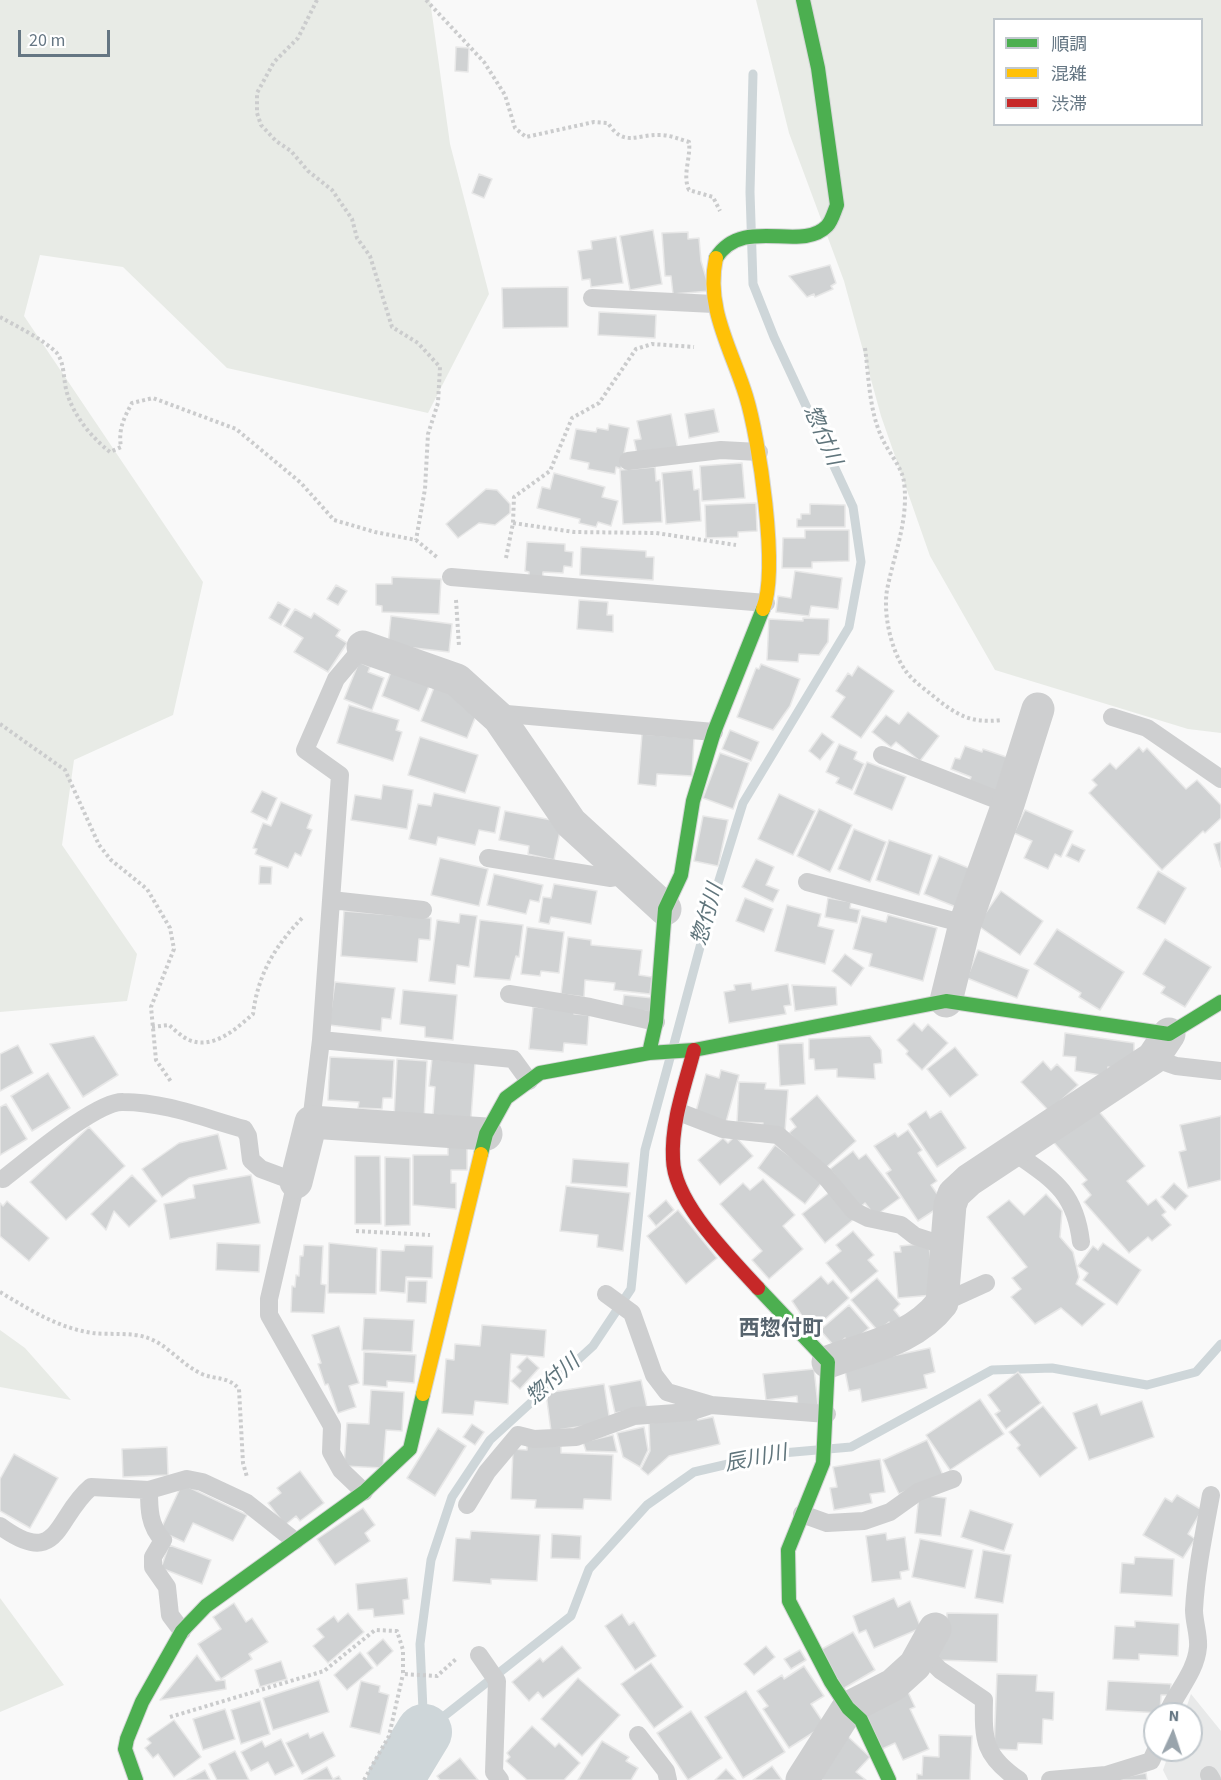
<!DOCTYPE html>
<meta charset="utf-8">
<style>
body{margin:0}
#map{position:relative;width:1221px;height:1780px;overflow:hidden;background:#f9f9f9;font-family:"Source Sans 3","Noto Sans JP",sans-serif}
canvas{display:block}
.legend{position:absolute;left:993px;top:18px;width:210px;height:108px;box-sizing:border-box;background:#fff;border:2px solid #c1c8cd;margin:0;padding:8px 10px;list-style:none;font-size:18px;color:#657683}
.legend li{display:flex;align-items:center;gap:12px;height:30px}
.legend b{width:30px;border:2px solid #c1c8cd}
.north{position:absolute;left:1143px;top:1702px;width:60px;height:60px;box-sizing:border-box;background:#fff;border:2px solid #c1c8cd;border-radius:50%;rotate:3deg;font-size:16px;font-weight:700;line-height:24px;text-align:center;color:#657683}
.north::after{content:'';display:block;margin:auto;width:21px;height:27px;background:#99a4ac;clip-path:polygon(50% 0,100% 100%,50% 72%,0 100%)}
.scale{position:absolute;left:18px;top:30px;width:92px;height:27px;box-sizing:border-box;border:3px solid #657683;border-top:0;padding-left:8px;font-size:18px;line-height:21px;white-space:nowrap;color:#657683;-webkit-text-stroke:4px #fff;paint-order:stroke}
</style>
<div id="map">
<canvas width="1221" height="1780"></canvas>
<ul class="legend">
<li><b style="height:8px;background:#4caf50"></b>順調</li>
<li><b style="height:8px;background:#ffc107"></b>混雑</li>
<li><b style="height:8px;background:#c62828"></b>渋滞</li>
</ul>
<div class="north">N</div>
<div class="scale">20 m</div>
</div>
<script>
const ctx = document.querySelector('canvas').getContext('2d');
ctx.lineJoin = 'round';
function fill(path, color) { ctx.fillStyle = color; ctx.fill(path, 'evenodd'); }
function stroke(path, color, width, dash) { ctx.strokeStyle = color; ctx.lineWidth = width; ctx.lineCap = dash ? 'butt' : 'round'; ctx.setLineDash(dash || []); ctx.stroke(path); }
function drawText(font, color, halo, rows, align = 'center') {
  ctx.font = font + ' "Source Sans 3","Noto Sans JP",sans-serif'; ctx.lineWidth = 6; ctx.setLineDash([]); ctx.textBaseline = 'middle'; ctx.strokeStyle = halo; ctx.fillStyle = color; for (const [text, x, y, turn = 0] of rows) {
    ctx.save(); ctx.translate(x, y); ctx.rotate((+turn || 0) * Math.PI / 180); ctx.textAlign = isNaN(turn) ? turn : align; if (halo) ctx.strokeText(text, 0, 0); ctx.fillText(text, 0, 0); ctx.restore();
  }
}
fill(new Path2D(`
 M1191 1694 1221 1731V1780H1168L1163 1770 1170 1750H1191V1714H1184Z`), '#e8e9e9');
fill(new Path2D(`
 M0 0H430L450 144 489 294 428 413 227 368 123 267 40 255 24 316 203 582 173 715 74 760 62 845 137 954 127 1001 0 1012Z
 M756 0H1221V733L1188 729 995 670 930 556 881 416 844 281 789 133ZM994 20H1202V124H994Z
 M0 1330 25 1348 71 1400 0 1387Z
 M0 1598 64 1685 0 1712Z`), '#e8ebe6');
stroke(new Path2D(`
 M674 1044 711 906 743 803 849 627 861 562 853 507 774 337 753 284 750 192 753 74
 M424 1732 420 1644 431 1560 452 1497 490 1440 593 1346 631 1289 645 1150 670 1058
 M424 1732 571 1616 589 1569 647 1505 694 1472 771 1454 851 1447 992 1370 1052 1368 1147 1385 1196 1372 1221 1344`), '#ced6d9', 9);
stroke(new Path2D(`
 M395 1780 424 1732`), '#ced6d9', 56);
const building = new Path2D(`
 M456 47 469 48 468 72 455 71Z
 M479 174 492 179 484 198 472 193Z
 M653 230 662 284 630 290 620 236Z
 M688 232V239L699 238 701 261 710 291 673 294 671 276H665L662 233Z
 M616 237 623 283 591 287 590 279 582 280 578 251 592 249 591 241Z
 M830 265 836 283 831 286 833 289 815 297 814 294 807 297 789 276Z
 M568 287V327L503 328 502 288Z
 M599 312 656 315 655 338 598 335Z
 M714 409 719 432 689 438 685 414Z
 M671 414 678 450 638 458 634 440 641 439 637 421Z
 M609 424 629 428 621 469 616 467 615 474 588 469 589 463 570 459 576 429 596 432 597 428 608 430Z
 M742 463 745 498 702 501 700 466Z
 M655 467 656 481 660 480 662 522 623 524 620 470Z
 M692 470 694 490 699 489 701 521 666 524 662 473Z
 M554 473 605 487 602 497 618 501 611 526 598 522 596 527 579 523 580 519 537 508 542 487 550 489Z
 M486 489 497 490 510 504V513L495 525 479 523 458 538 446 524Z
 M756 503 757 531 738 532V537L706 538 705 505Z
 M810 504 845 505V527H797V519H801V514H810Z
 M805 530H849V561L812 562V568H782L783 538H805Z
 M527 542 565 544V551L573 552 572 567 564 566 563 573 543 572 542 581 529 580V572L525 571Z
 M581 547 646 551V557H654L653 580 580 575Z
 M795 571 842 578 838 609 811 606 809 616 776 612 778 596 791 598Z
 M392 577 441 579 439 614 382 612V606L376 605V584H392Z
 M336 585 347 591 338 605 327 599Z
 M579 600 608 602 607 615H613V632L577 629Z
 M278 602 290 609 281 625 269 618Z
 M295 609 311 618 314 613 340 630 336 636 347 643 328 672 294 652 303 638 284 626Z
 M391 616 452 624 449 652 388 645Z
 M803 618 829 619 828 642 819 655 799 654 798 662 767 660 769 619 803 621Z
 M359 662 370 667 368 672 384 678 372 710 344 699Z
 M761 664 800 679 790 706 773 730 737 717 756 668 759 669Z
 M858 666 894 691 861 738 831 717 845 697 836 691 848 673 852 676Z
 M392 669 430 684 419 711 382 696Z
 M435 685 468 698 477 713 467 738 421 721Z
 M349 705 399 720 396 730 402 732 393 761 337 743Z
 M908 712 939 736 920 761 896 742 891 747 872 732 886 715 899 724Z
 M730 730 759 742 751 761 722 749Z
 M822 733 834 742 820 760 809 751Z
 M642 734 694 738 692 776 657 774 656 786 638 784Z
 M420 737 478 755 465 793 408 775Z
 M839 744 857 752 854 759 864 764 852 790 836 783 839 778 826 772Z
 M965 746 982 752 983 749 1015 760 1003 794 969 782 971 777 951 769 955 758 960 759Z
 M1139 747 1143 752 1147 748 1186 789 1197 780 1221 805V818L1205 833 1203 831 1162 870 1089 793 1097 785 1092 780 1110 763 1116 769Z
 M720 753 749 763 733 809 703 798Z
 M867 762 906 777 892 810 854 794Z
 M383 785 413 790 407 829 351 820 355 795 381 799Z
 M262 791 277 798 267 820 251 812Z
 M434 793 500 807 495 833 479 830 475 845 438 837 436 845 409 839 418 804 431 806Z
 M779 794 815 811 793 855 758 839Z
 M281 802 312 815 307 828 312 830 301 856 295 853 288 868 255 854 257 849 253 848 263 823 271 826Z
 M819 809 852 825 830 872 797 856Z
 M1025 810 1073 831 1061 857 1055 854 1048 869 1024 858 1032 841 1014 833Z
 M505 811 562 822 554 860 528 854 529 846 499 840Z
 M703 816 728 820 718 866 694 861Z
 M854 829 886 842 870 882 838 869Z
 M889 840 932 855 919 895 876 880Z
 M1221 842V867L1214 844Z
 M1072 844 1085 850 1079 862 1066 856Z
 M939 856 976 871 961 909 924 894Z
 M440 858 488 869 479 906 431 895Z
 M756 859 774 867 766 885 779 890 773 902 742 887Z
 M260 866 272 867 271 884H259Z
 M1158 871 1186 888 1165 924 1137 908Z
 M494 874 543 885 539 902 530 900 526 914 487 905Z
 M554 884 597 891 591 924 551 917 549 924 539 922 543 897 551 898Z
 M1001 891 1043 921 1020 955 977 925Z
 M745 898 773 909 764 932 736 921Z
 M828 898 851 902 850 908 860 910 857 923 825 917Z
 M787 905 821 914 818 926 834 930 825 964 775 951Z
 M344 911 431 918 430 940 419 939 417 962 341 956Z
 M460 914 477 916 469 967 457 965 455 984 429 981 437 920 459 923Z
 M888 915 937 928 923 981 869 966 872 954 853 949 862 916 886 922Z
 M480 920 523 925 519 957 516 956 510 980 474 977Z
 M527 927 564 932 559 973 541 971 540 976 521 974Z
 M1057 929 1124 972 1100 1010 1079 997 1081 993 1034 964Z
 M568 937 591 940V945L642 950 639 975 652 977 650 994 614 990 615 983 585 980 584 997 561 994Z
 M1165 939 1211 967 1185 1007 1161 993 1165 987 1143 974Z
 M978 950 1029 970 1017 998 967 978Z
 M845 954 864 968 851 986 832 971Z
 M335 982 395 988 391 1019 382 1018 381 1031 329 1025Z
 M751 983 752 990 788 984 791 1005 784 1006 786 1014 729 1023 724 992 735 990 734 985Z
 M792 985 836 987 837 1005 795 1011Z
 M403 990 457 995 453 1040 425 1037V1027L400 1024Z
 M624 995 653 998 651 1012 622 1009Z
 M533 1007 574 1010V1014L589 1015 587 1045 564 1043 563 1052 529 1049Z
 M914 1023 922 1031 928 1024 948 1043 922 1070 906 1054 908 1051 897 1040Z
 M1065 1033 1134 1043V1056L1116 1069 1108 1067 1107 1076 1075 1071 1076 1057 1063 1056Z
 M94 1036 118 1075 83 1097 50 1044Z
 M870 1036 881 1050 882 1063 874 1064 875 1079 837 1077V1069L815 1070 814 1059H809V1039Z
 M803 1043 805 1084 780 1086 778 1044Z
 M18 1045 33 1073 0 1091V1054Z
 M955 1047 978 1075 950 1097 927 1069Z
 M330 1057 394 1060 392 1098H383L382 1109 358 1108 359 1102 328 1100Z
 M397 1059 427 1061 424 1120 394 1118Z
 M432 1059 475 1063 471 1118 433 1115 435 1087 429 1086Z
 M1043 1061 1051 1070 1057 1064 1078 1085 1049 1111 1021 1082Z
 M721 1070 739 1075 726 1122 695 1115 706 1074 719 1078Z
 M48 1073 70 1108 32 1131 11 1096Z
 M739 1082 766 1083 765 1089 788 1090 785 1131 762 1130 763 1123 737 1122Z
 M817 1095 856 1141 822 1171 789 1133 796 1127 790 1119Z
 M1091 1102 1145 1166 1127 1181 1148 1205 1156 1199 1166 1212 1162 1215 1171 1225 1152 1241 1148 1237 1129 1253 1084 1202 1091 1195 1082 1184 1087 1180 1049 1137Z
 M6 1104 27 1139 0 1155V1107Z
 M926 1111 930 1118 941 1111 966 1148 937 1167 908 1124Z
 M1221 1116V1180L1188 1188 1179 1152 1186 1150 1180 1125Z
 M89 1127 125 1166 66 1220 30 1182Z
 M908 1130 922 1150 918 1153 937 1181 931 1185 944 1204 918 1221 886 1173 891 1170 874 1146 895 1133 898 1137Z
 M218 1134 227 1169 189 1178 162 1197 142 1169 179 1143Z
 M735 1136 753 1156 720 1185 698 1160 723 1138 728 1143Z
 M448 1142 467 1143V1170H451V1183H456V1209L413 1205V1155H448Z
 M775 1145 823 1181 805 1204 758 1168Z
 M853 1151 859 1159 866 1154 900 1198 875 1216 865 1203 859 1208 830 1169Z
 M355 1156H380L381 1224H355Z
 M385 1157 410 1158V1225L385 1226Z
 M573 1159 629 1163 627 1187 571 1183Z
 M132 1175 157 1201 129 1227 114 1211 106 1230 91 1214Z
 M251 1175 260 1223 170 1239 164 1204 195 1198 193 1185Z
 M763 1179 795 1215 783 1226 803 1249 769 1279 752 1260 762 1251 720 1204 743 1183 750 1190Z
 M1174 1183 1188 1196 1175 1210 1161 1197Z
 M566 1186 630 1193 623 1251 597 1247 598 1235 560 1231Z
 M831 1191 854 1219 825 1243 802 1214Z
 M1046 1194 1062 1211 1060 1237 1073 1252 1079 1277 1076 1284 1105 1304 1082 1326 1061 1308 1035 1324 1011 1297 1021 1289 1012 1278 1027 1267 987 1217 1009 1200 1024 1215Z
 M666 1200 674 1210 656 1226 648 1216Z
 M7 1201 49 1238 29 1261 0 1236V1203L3 1206Z
 M678 1210 717 1258 686 1284 647 1236Z
 M853 1231 874 1255 868 1260 878 1271 851 1293 826 1263 841 1251 836 1245Z
 M217 1243 260 1245 259 1272 216 1270Z
 M329 1243 377 1248 376 1294 328 1293Z
 M929 1243 933 1295 898 1298 894 1252H901L900 1246Z
 M1103 1243 1141 1270 1117 1305 1083 1280 1088 1273 1078 1266 1093 1246 1098 1250Z
 M304 1245 323 1246 321 1284 326 1285 324 1313 291 1312 292 1286 295 1287 296 1275 299 1276 300 1256H303Z
 M405 1245 433 1246 432 1278 406 1277 405 1293 380 1291 381 1250 404 1251Z
 M821 1276 828 1284 833 1280 849 1298 812 1331 792 1301Z
 M877 1278 900 1304 894 1310 904 1322 895 1329 889 1322 878 1331 851 1300Z
 M408 1281H427L426 1303 407 1302Z
 M849 1305 869 1328 850 1344 845 1338 835 1347 820 1330Z
 M364 1318 414 1320 412 1352 362 1350Z
 M482 1325 546 1330 544 1357 511 1354 508 1404 475 1401 473 1415 442 1413 446 1359 454 1360 455 1344 480 1346Z
 M339 1326 359 1383 349 1386 356 1407 338 1413 328 1384 325 1385 318 1364 321 1363 312 1335Z
 M930 1348 935 1372 924 1375 927 1388 862 1402 860 1389 849 1391 844 1366Z
 M364 1352 416 1355 414 1383 387 1381V1387L363 1385Z
 M527 1357 539 1368 520 1389 511 1381 521 1371 517 1367Z
 M814 1369 818 1405 798 1407 797 1396 766 1400 763 1374Z
 M1018 1372 1041 1403 1006 1429 995 1414 1000 1411 988 1395Z
 M641 1380 647 1407 615 1413 609 1386Z
 M604 1384 610 1422 551 1431 546 1393Z
 M371 1390 404 1392 402 1431 386 1430 383 1468 344 1466 347 1423 369 1424Z
 M980 1399 1004 1434 950 1470 926 1435Z
 M1142 1401 1154 1437 1089 1460 1073 1413 1097 1404 1101 1415Z
 M1043 1406 1077 1448 1040 1477 1017 1448 1020 1445 1009 1432Z
 M696 1417 698 1420 713 1417 720 1444 669 1456 648 1475 641 1469 650 1451 649 1423Z
 M472 1424 484 1432 475 1445 463 1437Z
 M644 1427 648 1450 640 1467 623 1457 617 1433Z
 M438 1428 466 1446 435 1496 407 1478Z
 M613 1435 617 1452 586 1451 583 1442Z
 M927 1440 943 1475 899 1494 883 1460Z
 M527 1445 561 1446V1453L613 1455 611 1500 584 1499 583 1509 535 1508 536 1500 511 1499 513 1449 527 1450Z
 M167 1447 168 1475 123 1477 122 1449Z
 M14 1454 58 1478 30 1528 0 1511V1479Z
 M880 1459 885 1492 870 1494 872 1503 834 1510 830 1488 837 1487 833 1467Z
 M300 1471 324 1503 300 1521 296 1516 285 1525 268 1503 281 1493 277 1488Z
 M182 1484 247 1515 233 1541 193 1523 184 1542 160 1531Z
 M919 1495 946 1498 941 1536 915 1533Z
 M1177 1495 1202 1510 1188 1534 1195 1539 1183 1558 1143 1535 1165 1498 1172 1502Z
 M363 1508 375 1525 365 1533 370 1541 335 1565 317 1539Z
 M970 1510 1013 1524 1004 1551 961 1537Z
 M471 1531 540 1535 537 1581 491 1579V1584L453 1581 456 1538 470 1539Z
 M886 1533 887 1540 905 1537 909 1570 900 1572 901 1579 872 1582 866 1536Z
 M552 1534 581 1536 580 1559 551 1558Z
 M920 1539 973 1550 965 1588 912 1577Z
 M169 1545 211 1560 202 1584 161 1568Z
 M983 1550 1011 1555 1003 1603 975 1598Z
 M1135 1557 1174 1559 1172 1596 1120 1593 1122 1563 1134 1564Z
 M407 1578 409 1599 403 1600 404 1614 374 1617 373 1609 358 1610 356 1584Z
 M894 1598 898 1607 910 1601 921 1628 874 1648 866 1630 859 1633 853 1616Z
 M234 1603 246 1622 252 1618 268 1642 249 1654 252 1659 221 1679 198 1644 221 1629 213 1617Z
 M348 1613 364 1632 328 1663 313 1646 324 1637 317 1629 334 1616 338 1622Z
 M947 1613 998 1614 997 1662 937 1660 938 1640 946 1639Z
 M622 1614 629 1625 634 1622 656 1656 635 1670 605 1626Z
 M1135 1621 1179 1624 1178 1656 1139 1654V1660L1113 1659 1115 1626 1135 1627Z
 M853 1632 875 1670 841 1690 822 1649Z
 M383 1639 393 1651 377 1666 367 1653Z
 M562 1646 581 1668 543 1698 538 1692 529 1701 512 1682 540 1658 543 1662Z
 M766 1646 775 1657 754 1675 744 1664Z
 M800 1650 806 1660 791 1669 784 1659Z
 M360 1652 373 1668 347 1690 334 1675Z
 M197 1655 216 1681 225 1680 226 1689 160 1700Z
 M281 1661 287 1679 260 1687 255 1670Z
 M651 1663 683 1707 654 1728 621 1684Z
 M804 1666 824 1696 811 1704 825 1725 789 1748 763 1709 768 1706 757 1691 782 1675 784 1679Z
 M997 1674 1037 1675 1036 1691 1054 1692 1053 1720 1043 1719 1042 1744 1018 1743 1017 1750 994 1749Z
 M578 1678 620 1715 582 1756 541 1719Z
 M319 1680 329 1712 273 1730 263 1698Z
 M361 1681 380 1686 379 1692 389 1695 380 1734 350 1727Z
 M1108 1681 1171 1684 1170 1695H1161L1160 1713 1106 1710Z
 M907 1690 915 1707 910 1709 929 1749 903 1760 895 1743 880 1750 860 1706Z
 M746 1691 785 1752 743 1778 705 1717Z
 M260 1701 270 1734 241 1744 231 1710Z
 M225 1709 235 1739 203 1750 193 1719Z
 M691 1711 722 1758 688 1780 657 1733Z
 M174 1720 201 1757 174 1777 158 1754 153 1758 145 1748 151 1743 147 1739Z
 M532 1726 555 1747 559 1743 580 1763 564 1780H527L506 1761 510 1757 507 1753Z
 M323 1732 335 1756 302 1774 286 1743 308 1733 310 1738Z
 M844 1733 870 1757 856 1772 866 1780H815Z
 M939 1735 972 1736 970 1780H917V1774L922 1775 923 1756 939 1757Z
 M281 1739 294 1766 275 1775 268 1762 251 1771 241 1752 262 1741 265 1747Z
 M602 1741 629 1757 626 1761 638 1768 631 1780H578Z
 M235 1751 249 1780H217L209 1764Z
 M460 1758 478 1780H440L437 1776Z
 M772 1766 782 1780H753Z
 M327 1767 333 1779 339 1776 341 1780H304Z
 M726 1769 736 1780H715Z
 M205 1770 210 1780H187Z
 M1146 1773 1147 1780H1118V1778Z`);
fill(building, '#d0d2d3');
stroke(building, '#e8e8e8', 1.5);
const fast = new Path2D(`
 M716 258C743 215 801 253 827 226 832 221 834 212 837 205L818 68 803 0
 M649 1053 656 1022 665 909 681 875 693 801 714 732 763 609
 M481 1154 486 1134 506 1098 540 1073 649 1053 694 1050 946 1001 1169 1034 1221 1002
 M758 1288 828 1362 823 1463 788 1550 789 1601 831 1682 848 1708 861 1720 889 1780
 M136 1780 125 1749 127 1739 142 1702 182 1631 206 1606 364 1492 410 1449 423 1394`);
const slow = new Path2D(`
 M716 258C705 308 732 350 746 396 759 438 779 570 763 609
 M423 1394 481 1154`);
const jam = new Path2D(`
 M694 1050C685 1085 671 1122 673 1159 674 1203 730 1257 758 1288`);
stroke(fast, '#d5d6d7', 16);
stroke(slow, '#d5d6d7', 16);
stroke(jam, '#d5d6d7', 16);
stroke(new Path2D(`
 M317 0 298 38 274 62 257 93V113L261 125 276 141 291 151 308 171 332 190 352 219 357 238 370 256 392 327 418 343 440 367 438 403 428 434 425 489 416 540
 M426 0 484 62 505 95 515 128 526 137 594 122 608 123C624 148 637 134 660 135 670 135 679 139 689 142 691 158 682 175 689 190L713 197 720 211
 M0 317C18 327 41 338 56 352 65 362 63 380 67 393 74 416 91 437 110 452L121 447C118 429 124 418 132 403L153 398 236 429 301 483 334 520 375 532 416 540 438 558
 M865 348C869 378 869 410 882 438 888 452 902 467 904 482 909 520 894 554 887 590 883 614 891 650 905 670 911 679 923 688 932 695 955 714 970 724 1001 720
 M513 523 574 532 656 533 736 545
 M506 558 513 523 514 497 550 471 572 418 599 403 636 349 652 344 694 347
 M456 600 459 646
 M0 724 65 770 99 845 111 860 147 889 170 928 174 949 151 1007 156 1060 172 1083
 M152 1027 169 1025C175 1030 182 1037 189 1040 213 1050 236 1029 253 1014 258 974 275 946 303 917
 M356 1231 430 1235
 M0 1292C30 1310 58 1328 93 1333 110 1335 132 1332 148 1338 168 1345 182 1365 202 1374 216 1380 228 1376 239 1389L243 1463 247 1477
 M170 1717 324 1671 375 1630 397 1631 403 1650V1674L437 1676 456 1659
 M364 1780 389 1736 403 1674`), '#cbcccd', 4, [3, 3]);
stroke(new Path2D(`
 M592 298 714 304
 M628 461 721 450 759 452
 M451 577 766 603
 M495 713 714 732
 M1112 717 1147 728 1221 779
 M882 755 1008 804
 M488 858 611 878 628 875
 M807 882 965 924
 M331 900 423 910
 M509 994 590 1007 656 1022
 M321 1040 513 1059 529 1081
 M1153 1058 1176 1066 1220 1071
 M679 1112 723 1129 778 1135 825 1176 854 1211 868 1218 901 1225 915 1236 946 1246
 M311 1122 321 1040 340 775 305 750 336 679 363 647
 M1014 1152C1052 1179 1075 1191 1081 1242
 M3 1179C27 1161 96 1101 123 1102 165 1102 204 1118 244 1129L248 1136 251 1160 261 1169 296 1182 269 1299V1315L332 1426 331 1452 341 1470 364 1492
 M606 1294 632 1313 654 1375 667 1392 711 1405 827 1414
 M942 1303 986 1283
 M149 1490C149 1508 149 1526 163 1540L153 1557V1567L167 1587 170 1615 182 1631
 M467 1505 487 1472 518 1435 534 1439 576 1437 634 1416 690 1412 711 1405
 M802 1514 827 1523 864 1521 890 1512 918 1492 953 1479
 M0 1526C60 1570 55 1517 91 1487L149 1490 187 1479 202 1482 247 1503 295 1541
 M921 1651 940 1670 984 1700C983 1741 984 1756 1019 1780
 M479 1655 497 1681 494 1772 500 1780
 M1167 1714C1176 1692 1196 1672 1198 1647 1199 1635 1194 1622 1194 1610 1196 1572 1204 1533 1211 1495
 M638 1735 666 1771 668 1780
 M1209 1775 1212 1780
 M1050 1780 1106 1775 1151 1761 1156 1750`), '#cecfd0', 18);
stroke(new Path2D(`
 M363 647 457 680 499 718 571 823 665 909
 M946 1001 965 924 1008 804 1038 709
 M296 1182 311 1122 486 1134
 M828 1362C870 1346 913 1340 942 1303L950 1205 954 1194 969 1180 1153 1058 1169 1034
 M802 1780 848 1708 893 1685 915 1665 935 1629`), '#cecfd0', 33);
stroke(fast, '#4caf50', 14);
stroke(slow, '#ffc107', 14);
stroke(jam, '#c62828', 14);
drawText('italic 21px', '#60757c', '#fff', [
 ["惣付川",821,436,66],
 ["惣付川",709,915,-74],
 ["惣付川",554,1381,-42],
 ["辰川川",756,1460,-11]
]);
drawText('bold 21px', '#57646e', '#fff', [
 ["西惣付町",781,1330]
]);
</script>
